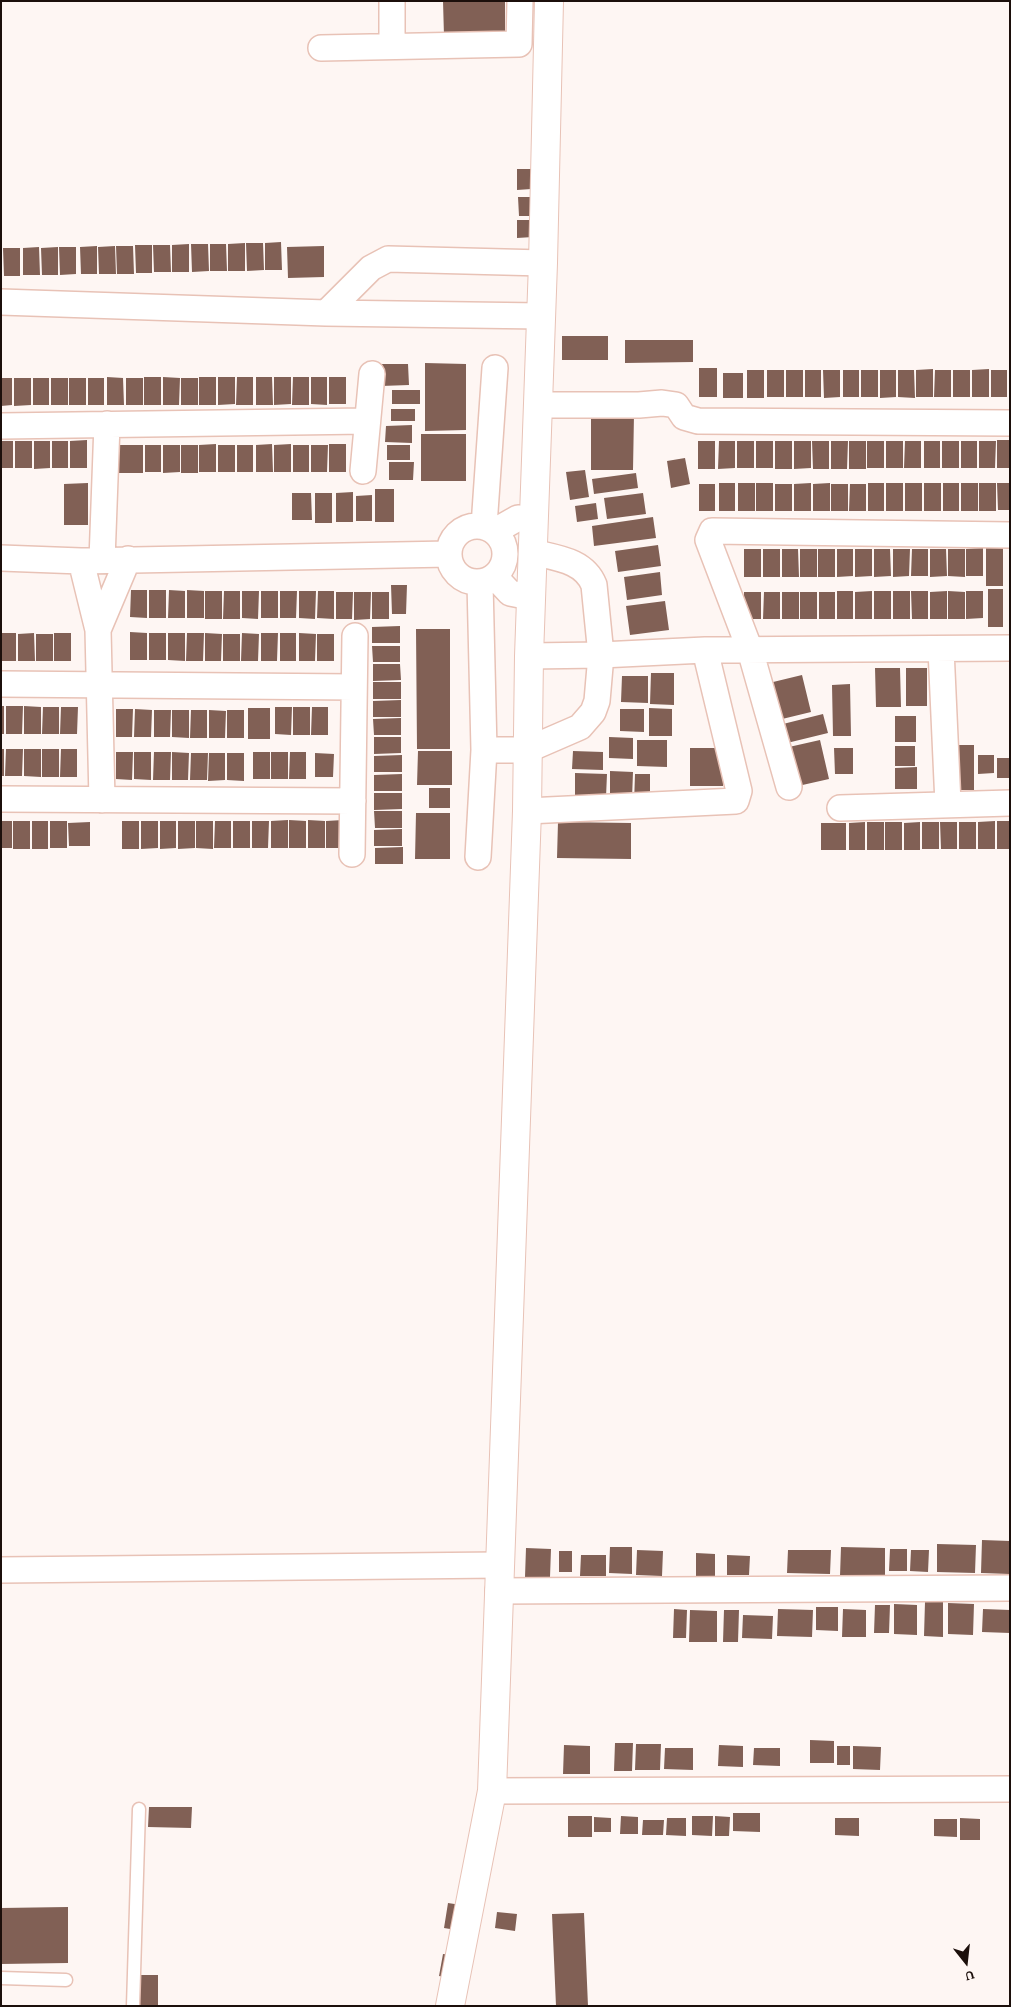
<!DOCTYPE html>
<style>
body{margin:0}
#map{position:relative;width:1011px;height:2007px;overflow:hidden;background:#fef6f3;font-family:"Crimson Pro",serif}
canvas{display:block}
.frame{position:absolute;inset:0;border:2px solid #1c0f0b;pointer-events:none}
.north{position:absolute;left:941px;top:1937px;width:50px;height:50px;-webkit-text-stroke:4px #fef6f3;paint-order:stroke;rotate:164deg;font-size:14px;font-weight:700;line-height:20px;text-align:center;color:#1c0f0b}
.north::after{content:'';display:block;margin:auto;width:18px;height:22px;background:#1c0f0b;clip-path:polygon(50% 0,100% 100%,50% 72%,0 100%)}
</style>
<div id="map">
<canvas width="1011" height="2007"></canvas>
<div class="frame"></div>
<div class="north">U</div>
</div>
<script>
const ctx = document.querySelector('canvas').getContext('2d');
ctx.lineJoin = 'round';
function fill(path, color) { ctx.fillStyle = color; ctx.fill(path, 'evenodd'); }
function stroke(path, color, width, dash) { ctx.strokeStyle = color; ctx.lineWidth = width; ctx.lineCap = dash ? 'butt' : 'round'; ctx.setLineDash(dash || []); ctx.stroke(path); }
fill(new Path2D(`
 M443 1H505V35L444 36Z
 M517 169H531V189L517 190Z
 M518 197H530V216H519Z
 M517 220H533V237L517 238Z
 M281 242 282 270H265V243Z
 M245 243V271H228V244Z
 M246 243H263L264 270 247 271Z
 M189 244V272H172V245Z
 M191 244H208L209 271 192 272Z
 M210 244H226L227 271H210Z
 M135 245H152V273H136Z
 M153 245H170L171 272H154Z
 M97 246V274H81L80 247Z
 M115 246 116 274H99L98 247Z
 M116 246H133L134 274H117Z
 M324 246V277L288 278 287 247Z
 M39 247 40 275H23V248Z
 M58 247V275H42L41 248Z
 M59 247H76V274L60 275Z
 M3 248H20V276H4Z
 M562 336H608V360H562Z
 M625 340H693V362L625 363Z
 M425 363 466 364V430L425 431Z
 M381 364H408L409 385 381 386Z
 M699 368H717V397H699Z
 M933 369V397H916V370Z
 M989 369V397H972V370Z
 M747 370H764V398H747Z
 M767 370H784V397H767Z
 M786 370H803V397H786Z
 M805 370H821V397H805Z
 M823 370H840V397L824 398Z
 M843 370H859V397H843Z
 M861 370H878V397H861Z
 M880 370H896V397L880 398Z
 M898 370H914L915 398 898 397Z
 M935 370H951V397H934Z
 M953 370H970V397H953Z
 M991 370H1007V397H991Z
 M723 373H743V398H723Z
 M107 377 123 378 124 405H107Z
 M144 377H161V405H144Z
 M163 377 180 378 179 405H163Z
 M199 377H216V405H199Z
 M218 377H235V404L218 405Z
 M237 377H253V405H236Z
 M256 377H272L273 405H256Z
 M274 377H291V404L274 405Z
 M293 377H309V405H292Z
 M311 377H327V405L311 404Z
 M329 377H346V404H329Z
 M1 378H12V405L1 406Z
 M14 378H31V405L14 406Z
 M33 378H49V405H33Z
 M51 378H68V405H51Z
 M69 378H86V405H69Z
 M88 378H104V405H88Z
 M126 378H143V405H126Z
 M181 378H198V405H181Z
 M392 390H420V404H392Z
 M391 409H415V421H391Z
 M591 414H634L633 470H591Z
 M412 425V443L385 442 386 426Z
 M421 434H466V481H421Z
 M87 440V468H70V441Z
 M997 440H1010V468H997Z
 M1 441H13V468H1Z
 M15 441H32V468H15Z
 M34 441H50V468L34 469Z
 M52 441H68V468H52Z
 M698 441H715V469H698Z
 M719 441H735V468L718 469Z
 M737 441H754V468H737Z
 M756 441H773V468H756Z
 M775 441H792V469H775Z
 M794 441H811V468L794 469Z
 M812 441H829V469H813Z
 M831 441H848L847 469H831Z
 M849 441H866V469H849Z
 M867 441H884V468H867Z
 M886 441H903V468H886Z
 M905 441H921V468H904Z
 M924 441H940V468H924Z
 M942 441H959V468H942Z
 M961 441H977V468H961Z
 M979 441H996L995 468H979Z
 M216 444V472H199V445Z
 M272 444 273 472H256V445Z
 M291 444V472H274V445Z
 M329 444H346V472H329Z
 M117 445H143V473H118Z
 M145 445H161V472H145Z
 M163 445H180V472L163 473Z
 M181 445H198V473H181Z
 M218 445H235V472H218Z
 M237 445H253V472H237Z
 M293 445H309V472H293Z
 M311 445H328L327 472H311Z
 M387 445H410V460H387Z
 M685 458 690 484 671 488 667 461Z
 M389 462H414L413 480H389Z
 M585 470 589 497 570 500 566 472Z
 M636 473 638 488 594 494 592 479Z
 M88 483V525H64V484Z
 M719 483H735V511H719Z
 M738 483H755V511H738Z
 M756 483H773V511H756Z
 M811 483V511H794V484Z
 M830 483V511H813V484Z
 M868 483H884V511H868Z
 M886 483H903V511H886Z
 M905 483H922V511H905Z
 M924 483H941V511H924Z
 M943 483H959V511H943Z
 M961 483H978V511H961Z
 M979 483H996V511H979Z
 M997 483H1010V510H998Z
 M699 484H715V511H699Z
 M775 484H792V511H775Z
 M831 484H848V511H831Z
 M850 484H866V511H849Z
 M375 489H394V522H375Z
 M353 492V522H336V493Z
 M292 493H311L312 520H292Z
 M315 493H332V523H315Z
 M643 493 646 514 607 519 604 498Z
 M372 495V521H356V496Z
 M596 503 598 519 577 522 575 506Z
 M653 517 656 538 594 546 592 526Z
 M658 545 661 566 618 572 615 551Z
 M986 547H1003V586H986Z
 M983 548V576H966V549Z
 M744 549H761V577H744Z
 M763 549H780V577H763Z
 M782 549H798L799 577H782Z
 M800 549H817V577H800Z
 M818 549H835V577H818Z
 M837 549H853V576L837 577Z
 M855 549H872V576L855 577Z
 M874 549H890L891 576 874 577Z
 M893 549H910L909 576 893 577Z
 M912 549H928V576H911Z
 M930 549H946L947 576 930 577Z
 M948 549H965V577L948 576Z
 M660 572 662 595 627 600 624 577Z
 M391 585H407L406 614H392Z
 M988 589H1003V627H988Z
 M131 590H147V618L130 617Z
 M149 590H166V618H149Z
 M169 590 185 591V618H168Z
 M187 590 204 591V618H187Z
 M205 591H222V619H205Z
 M224 591H240V619H223Z
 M242 591H259L258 619 242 618Z
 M261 591H278V618H261Z
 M280 591H297L296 618H280Z
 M299 591H316L315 619 299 618Z
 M318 591H334V619L317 618Z
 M837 591H853V619H837Z
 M872 591V619H855V592Z
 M874 591H891V619H874Z
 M893 591H910V619H893Z
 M911 591H928V619H912Z
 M947 591V619H930V592Z
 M948 591 965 592V619H948Z
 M966 591H983V618L966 619Z
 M336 592H353L352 619H336Z
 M354 592H371L370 619 354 620Z
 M372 592H389V619H372Z
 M744 592H761V619H744Z
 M764 592H780V619H763Z
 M782 592H799V619H782Z
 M800 592H817V619H800Z
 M819 592H835V619H819Z
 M665 601 669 630 630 635 626 606Z
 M400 626V643H372V627Z
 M416 629H450V749H417Z
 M130 632 147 633V660H130Z
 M1 633H16V661H1Z
 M34 633 35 661H18V634Z
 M54 633H71V661H54Z
 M149 633H166V660H149Z
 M168 633H185V661L168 660Z
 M187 633H204L203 661H186Z
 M205 633 222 634 221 661H205Z
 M242 633 259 634 258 661H241Z
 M261 633H278L277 661H261Z
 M280 633H296V661H280Z
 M299 633 316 634 315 661H299Z
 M36 634H53V661H36Z
 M223 634H240V661H223Z
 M317 634H334V661H317Z
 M372 646H400V662H373Z
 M373 664H400L401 680 373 681Z
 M875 668H900L901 707H876Z
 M906 668H927V706H906Z
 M651 673H674V705L650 704Z
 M802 675 811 712 778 720 769 683Z
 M622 676H648V703L621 702Z
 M373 682H401V699H373Z
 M850 684 851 736H833L832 685Z
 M401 700V717H373V701Z
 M1 706H4V734H1Z
 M6 706H23L22 734H6Z
 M24 706 41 707V734H24Z
 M43 707H59V734H42Z
 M61 707H78L77 734H60Z
 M275 707H292L291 735 275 734Z
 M293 707H310V735H293Z
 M312 707H328V735H311Z
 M248 708H270V739H248Z
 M649 708 672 709V736H649Z
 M116 709H133L132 737H116Z
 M135 709 152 710 151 737H134Z
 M620 709H644V732L620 731Z
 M154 710H171L170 737H154Z
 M172 710H189V738L172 737Z
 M191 710H207V738H190Z
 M209 710 226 711 225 738H209Z
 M227 710H244V738H227Z
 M823 714 828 733 787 743 783 724Z
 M895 716H916V742H895Z
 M401 718V735H374L373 719Z
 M374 737H401V753L374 754Z
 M609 737 633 738V759L609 758Z
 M637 740H667V767L637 766Z
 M820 740 829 779 798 786 789 747Z
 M951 745H974V790H951Z
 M895 746H915V766H895Z
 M690 748H723V786H690Z
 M834 748H853V774H835Z
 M1 749H4V776H1Z
 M6 749H23L22 776H5Z
 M24 749H41V777L24 776Z
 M42 749H59V777H42Z
 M61 749H77V777H60Z
 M418 751H452V785H417Z
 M573 751 603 752V770L572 769Z
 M116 752H133L132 780 116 779Z
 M134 752H151V780L134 779Z
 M154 752H171L170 780H153Z
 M172 752 189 753 188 780H172Z
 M253 752H270V779H253Z
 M271 752H288V779H271Z
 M290 752H306V779H289Z
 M191 753H208L207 780H190Z
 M209 753H225V780L208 781Z
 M227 753H244V781L227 780Z
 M315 753 334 754 333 777H315Z
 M402 755V772H374V756Z
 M978 755H994V773L978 774Z
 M997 758H1010V778H997Z
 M917 767V789H895V768Z
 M610 771 633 772 632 799 610 798Z
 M575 773 607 774 606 797H575Z
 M402 774V791H374V775Z
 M635 774H650V805L634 804Z
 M429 788H450V808H429Z
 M374 793H402V809L374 810Z
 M374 811H402V828H375Z
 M416 813H450V859H415Z
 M288 820V848H271V821Z
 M289 820 306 821V848H289Z
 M308 820 325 821V848H308Z
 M343 820V848H326V821Z
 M1 821H12V848H1Z
 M13 821H30V849H13Z
 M32 821H48V849H32Z
 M50 821H67V848H50Z
 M122 821H139V849H122Z
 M141 821H158V848L141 849Z
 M160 821H176V848L160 849Z
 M178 821H195V848L178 849Z
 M196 821H213V849L196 848Z
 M215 821H231V848H214Z
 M233 821H250V848H233Z
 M252 821H269L268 848H252Z
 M995 821V849H978V822Z
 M997 821H1010V849H997Z
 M90 822V846H69L68 823Z
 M558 822 631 823V859L557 858Z
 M865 822V850H849V823Z
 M867 822H884V850H867Z
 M885 822H902V850H885Z
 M920 822V850H904V823Z
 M922 822H939V849H922Z
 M940 822H957V849H941Z
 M959 822H976V849H959Z
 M821 823H846V850H821Z
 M402 829V846H374V830Z
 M403 847V864H375V848Z
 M982 1540 1010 1541V1574L981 1573Z
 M937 1544 976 1545 975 1573 937 1572Z
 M610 1547H632V1574L609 1573Z
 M841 1547 885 1548V1577L840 1576Z
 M526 1548 551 1549 550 1577H525Z
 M890 1549H907V1571H889Z
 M637 1550 663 1551 662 1576 636 1575Z
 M788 1550H831L830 1574 787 1573Z
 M911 1550H929L928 1572 910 1571Z
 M559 1551H572V1572H559Z
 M696 1553 715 1554V1577L696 1576Z
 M581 1555H606V1576H580Z
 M727 1555 750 1556 749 1575H727Z
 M925 1602H943V1637L924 1636Z
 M948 1603 974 1604 973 1635 948 1634Z
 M894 1604 917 1605V1635L894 1634Z
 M875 1605H890L889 1633H874Z
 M816 1607H838V1631L816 1630Z
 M674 1609 687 1610 686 1638H673Z
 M778 1609 813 1610 812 1637 777 1636Z
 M843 1609 866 1610V1637H842Z
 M983 1609 1010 1610V1633L982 1632Z
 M690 1610 717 1611V1642H689Z
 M724 1610H739L738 1642H723Z
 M743 1615 773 1616 772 1639 742 1638Z
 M810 1740 834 1741V1763H810Z
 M615 1743H633L632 1771H614Z
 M636 1744H661L660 1770H635Z
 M564 1745 590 1746V1774H563Z
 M719 1745 743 1746V1767L718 1766Z
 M837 1746H850V1765H837Z
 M853 1746 881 1747 880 1770 853 1769Z
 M665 1748H693V1770L664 1769Z
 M754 1748H780V1766L753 1765Z
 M149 1807H192L191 1828 148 1827Z
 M733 1813H760V1832L733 1831Z
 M568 1816H592V1837H568Z
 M621 1816 638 1817V1834H620Z
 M692 1816H713L712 1836 692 1835Z
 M715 1816 730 1817 729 1836H715Z
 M594 1817 611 1818V1832H594Z
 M667 1818H686V1836L666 1835Z
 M835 1818H859V1836L835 1835Z
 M960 1818 980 1819V1840H960Z
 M934 1819H957V1837L934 1836Z
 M643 1820H664L663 1835H642Z
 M448 1903 461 1905 456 1930 444 1928Z
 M68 1907V1963L1 1964V1908Z
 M497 1912 517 1914 515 1931 495 1928Z
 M584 1913 588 2006H556L552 1914Z
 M443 1954 454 1955 450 1978 439 1976Z
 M139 1975H158V2006H138Z`), '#816055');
const service = new Path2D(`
 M1 1978 66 1980
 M133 2006 139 1809`);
const minor = new Path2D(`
 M392 45V1
 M321 48 519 44 520 1
 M1 302 326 313 541 316
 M326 313 371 268 388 259 543 263
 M538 405H639L662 403 676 405 684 417 698 421 1010 423
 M1 426 366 421
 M363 471 372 374
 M449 554a28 28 0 1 1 56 0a28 28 0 1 1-56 0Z
 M484 526 495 368
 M495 531 518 518 534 520
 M1 558 81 561 449 554
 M102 560 107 424
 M81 561 98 630 128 559
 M495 577 510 593 530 597
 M98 630 102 800
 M941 649 948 804
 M529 656 601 655 705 650 1010 648
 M1 684 354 687
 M484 750H527L580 727 593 712 597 701 601 655 594 585C584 560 556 558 532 552
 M789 787 750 650 708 540 712 531 1010 535
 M1 799 353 801
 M840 808 1010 803
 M527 811 736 801 739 791 705 650
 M352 854 355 636
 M478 857 484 750 480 583
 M1 1570 500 1565
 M498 1591 1010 1588
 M492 1791 1010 1789`);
const tertiary = new Path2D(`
 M450 2006 492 1791 527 811 529 656 543 263 549 1`);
stroke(service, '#e8c2b6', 15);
stroke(minor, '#e8c2b6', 28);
stroke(tertiary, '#e8c2b6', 30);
stroke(service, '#fff', 12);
stroke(minor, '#fff', 25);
stroke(tertiary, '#fff', 28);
</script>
